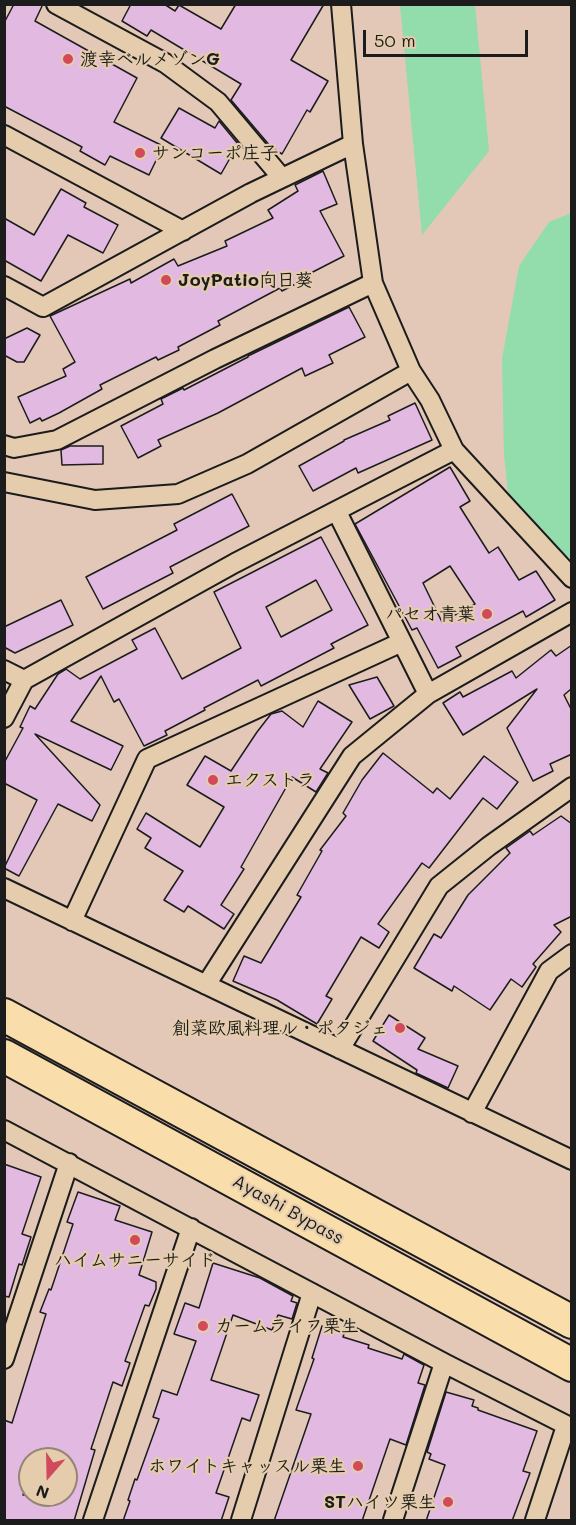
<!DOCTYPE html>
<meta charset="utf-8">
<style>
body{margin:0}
#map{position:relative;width:576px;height:1525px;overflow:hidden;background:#e3c8b7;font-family:Mali,sans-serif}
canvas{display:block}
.frame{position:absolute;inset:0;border:6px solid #1c1c1c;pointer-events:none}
.north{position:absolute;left:18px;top:1447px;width:60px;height:60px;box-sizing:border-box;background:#e4ccad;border:2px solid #948673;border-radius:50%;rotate:200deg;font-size:16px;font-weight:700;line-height:24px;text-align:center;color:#1c1c1c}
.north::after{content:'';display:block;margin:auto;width:21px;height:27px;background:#d1495b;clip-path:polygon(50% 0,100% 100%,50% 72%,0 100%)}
.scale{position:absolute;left:363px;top:30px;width:165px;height:27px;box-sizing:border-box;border:3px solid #1c1c1c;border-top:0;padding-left:8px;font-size:18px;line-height:21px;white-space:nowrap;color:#1c1c1c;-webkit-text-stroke:4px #e4ccad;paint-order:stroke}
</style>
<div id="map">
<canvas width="576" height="1525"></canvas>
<div class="frame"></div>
<div class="north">N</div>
<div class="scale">50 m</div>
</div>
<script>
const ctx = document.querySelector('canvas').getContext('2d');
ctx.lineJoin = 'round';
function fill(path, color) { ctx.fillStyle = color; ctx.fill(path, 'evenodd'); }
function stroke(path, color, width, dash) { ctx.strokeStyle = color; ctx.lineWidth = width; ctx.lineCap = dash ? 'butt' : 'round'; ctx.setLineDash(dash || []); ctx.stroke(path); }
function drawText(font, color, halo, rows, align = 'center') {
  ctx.font = font + ' Mali,"Klee One",sans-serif'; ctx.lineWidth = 4.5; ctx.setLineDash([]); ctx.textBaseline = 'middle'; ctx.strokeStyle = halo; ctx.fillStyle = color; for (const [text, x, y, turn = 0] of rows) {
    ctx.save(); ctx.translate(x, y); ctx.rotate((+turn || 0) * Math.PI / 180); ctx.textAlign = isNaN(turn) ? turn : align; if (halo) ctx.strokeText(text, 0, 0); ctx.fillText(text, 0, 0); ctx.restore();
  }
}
fill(new Path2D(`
 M400 5H475L489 151 422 235Z
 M571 213V558L533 549 511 523 504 455 502 359 519 266 549 222Z`), '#93dcab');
const building = new Path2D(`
 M14 4H43L35 21 137 78 114 122 163 146 149 175 110 156 105 165 80 151 82 147 4 106V23Z
 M131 4H164L175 11 179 5 221 29 236 4H324L291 60 328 81 310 112 307 110 282 154 271 147 231 100 241 84 151 30 147 36 122 21Z
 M179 108 215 128 219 121 238 144 221 174 161 138Z
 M323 171 337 204 320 211 344 256 303 277 305 279 282 291 280 288 218 321 220 325 178 347 179 350 158 360 156 357 100 385 102 389 59 413 42 421 40 418 30 423 18 397 66 376 63 369 75 362 50 316 130 279 131 283 174 259 178 266 227 246 225 241 273 218 268 210 298 191 295 185Z
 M61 189 86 203 84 207 118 225 103 253 68 235 41 281 4 260V218L34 235Z
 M349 307 365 337 329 355 333 363 305 376 302 368 218 413 158 440 161 446 138 458 121 426 163 404 161 399 183 388 184 390 248 357V356Z
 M27 328 40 335 24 362H17L4 355V339Z
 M415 403 432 440 358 473 356 468 313 491 299 466 344 441V440L390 420 388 416Z
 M70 446H103V464L62 465 61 450Z
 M450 467 470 501 460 507 489 553 498 547 519 580 536 571 555 600 526 617 523 611 456 647 461 656 438 668 417 628 412 630 355 524ZM450 566 475 604 442 622 423 583Z
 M232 494 249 526 170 567 173 573 103 609 86 577 177 530 174 524Z
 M321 537 368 625 331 644 334 648 261 686 258 680 204 708 205 710 165 731 167 735 144 746 119 699 114 702 101 676 71 721 123 746 111 770 35 734 100 805 92 821 58 804 19 876 4 868 37 800 4 783V763L23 728 20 727 30 706 35 709 58 674 66 669 80 679 137 649 132 640 155 628 182 679 241 648 214 592ZM316 580 332 610 281 637 266 607Z
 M61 600 73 625 15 653 4 647V627Z
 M572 645 571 689 564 695 572 711V754L550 764 553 771 533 781 507 728 537 689 463 735 443 703 460 692 463 697 512 671 516 678 551 650 556 656Z
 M377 677 394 706 370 719 349 685Z
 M318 701 352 722 320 769 328 773 316 792 292 777 241 867 244 869 221 905 234 914 224 929 188 906 184 912 164 900 183 871 145 848 151 838 137 829 146 813 200 847 224 807 187 785 205 756 231 771 257 732 271 714 282 711 303 727Z
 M383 753 433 793 437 788 450 799 484 756 518 782 497 809 483 798 429 868 422 863 378 924 389 932 379 948 361 937 326 996 332 999 317 1024 277 1000 233 981 244 956 261 963 301 897 297 895 322 851 320 850 346 816 343 813 362 780Z
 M561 816 572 824V916L554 925 561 932 533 964 536 967 522 987 511 979 490 1010 454 986 452 991 414 968 434 934 441 938 468 895 510 853 506 848 530 831 533 835Z
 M389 1015 425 1038 418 1049 458 1066 448 1088 416 1073 417 1070 373 1041Z
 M4 1164 41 1177 22 1234 31 1237 22 1265 19 1264 9 1297 4 1296Z
 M78 1192 120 1206 115 1220 152 1232 139 1275 156 1282V1289L149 1306 145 1305 125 1361 130 1363 122 1386 113 1382 91 1449 95 1450 74 1521H4V1420L12 1423 46 1314 40 1312 49 1289 51 1290 73 1224 67 1222ZM36 1455 47 1459H66V1495H23L30 1474V1459H35Z
 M213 1263 260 1278 293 1296 291 1301 297 1303 292 1319 278 1315 272 1330 233 1315 211 1380 259 1395 250 1421 242 1418 216 1493 229 1497 221 1521H123L130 1501 128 1500 135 1479 137 1480 159 1419 153 1417 162 1390 177 1395 196 1341 174 1334 185 1303 199 1308Z
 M322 1326 344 1334 343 1337 369 1345 368 1348 402 1359 404 1354 424 1365 418 1383 425 1385 406 1445 390 1439 362 1521H274L311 1414 296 1410 314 1359 312 1358Z
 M446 1392 474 1400 472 1406 478 1408V1410L537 1431 523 1471 530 1473 512 1521H426L445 1465 429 1459 431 1454 427 1452Z`);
fill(building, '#e1b9e1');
stroke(building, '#1c1c1c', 1.5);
const street = new Path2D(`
 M56 4 165 63 218 102 282 178
 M341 4 353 144 373 283 411 371
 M4 135 183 231
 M4 286 43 307 251 193 353 144
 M4 445 14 448 57 440 215 359 373 283
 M4 482 95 500 178 494 247 464 411 371 430 400 454 450 572 578
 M337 512 428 694
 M4 670 24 680
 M4 718 24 680 235 563 454 450
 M4 888 572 1160
 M72 921 147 759 402 642
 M206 985 352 756 428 694 572 612
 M340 1049 439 886 489 846 572 787
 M472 1113 549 971 572 954
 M4 1130 444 1363 393 1520
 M4 1359 69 1163
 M444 1363 572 1428
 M93 1520 191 1228
 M241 1520 312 1293
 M535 1520 566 1426`);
const highway = new Path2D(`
 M4 1015 572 1322
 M4 1056 572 1365`);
stroke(street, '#1c1c1c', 22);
stroke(highway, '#1c1c1c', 36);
stroke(street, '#e4ccad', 18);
stroke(highway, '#f9ddab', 32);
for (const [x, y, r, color] of [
 [68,59,6,"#d1495b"],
 [140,153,6,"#d1495b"],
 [166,280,6,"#d1495b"],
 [487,614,6,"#d1495b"],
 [213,780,6,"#d1495b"],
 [400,1028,6,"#d1495b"],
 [135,1240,6,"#d1495b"],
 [203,1326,6,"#d1495b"],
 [358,1466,6,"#d1495b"],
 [448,1502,6,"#d1495b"]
]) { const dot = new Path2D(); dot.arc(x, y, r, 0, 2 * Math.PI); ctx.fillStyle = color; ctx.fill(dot); stroke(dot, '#e4ccad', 2); }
drawText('bold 18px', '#1c1c1c', '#e4ccad', [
 ["渡幸ベルメゾンG",80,59],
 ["サンコーポ庄子",152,153],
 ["JoyPatio向日葵",178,280],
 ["パセオ青葉",475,614,"right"],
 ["エクストラ",225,780],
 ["創菜欧風料理ル・ポタジェ",388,1028,"right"],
 ["ハイムサニーサイド",135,1260,"center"],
 ["カームライフ栗生",215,1326],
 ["ホワイトキャッスル栗生",346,1466,"right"],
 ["STハイツ栗生",436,1502,"right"]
], 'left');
drawText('18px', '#1c1c1c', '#e4ccad', [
 ["Ayashi Bypass",288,1210,29]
]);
</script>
